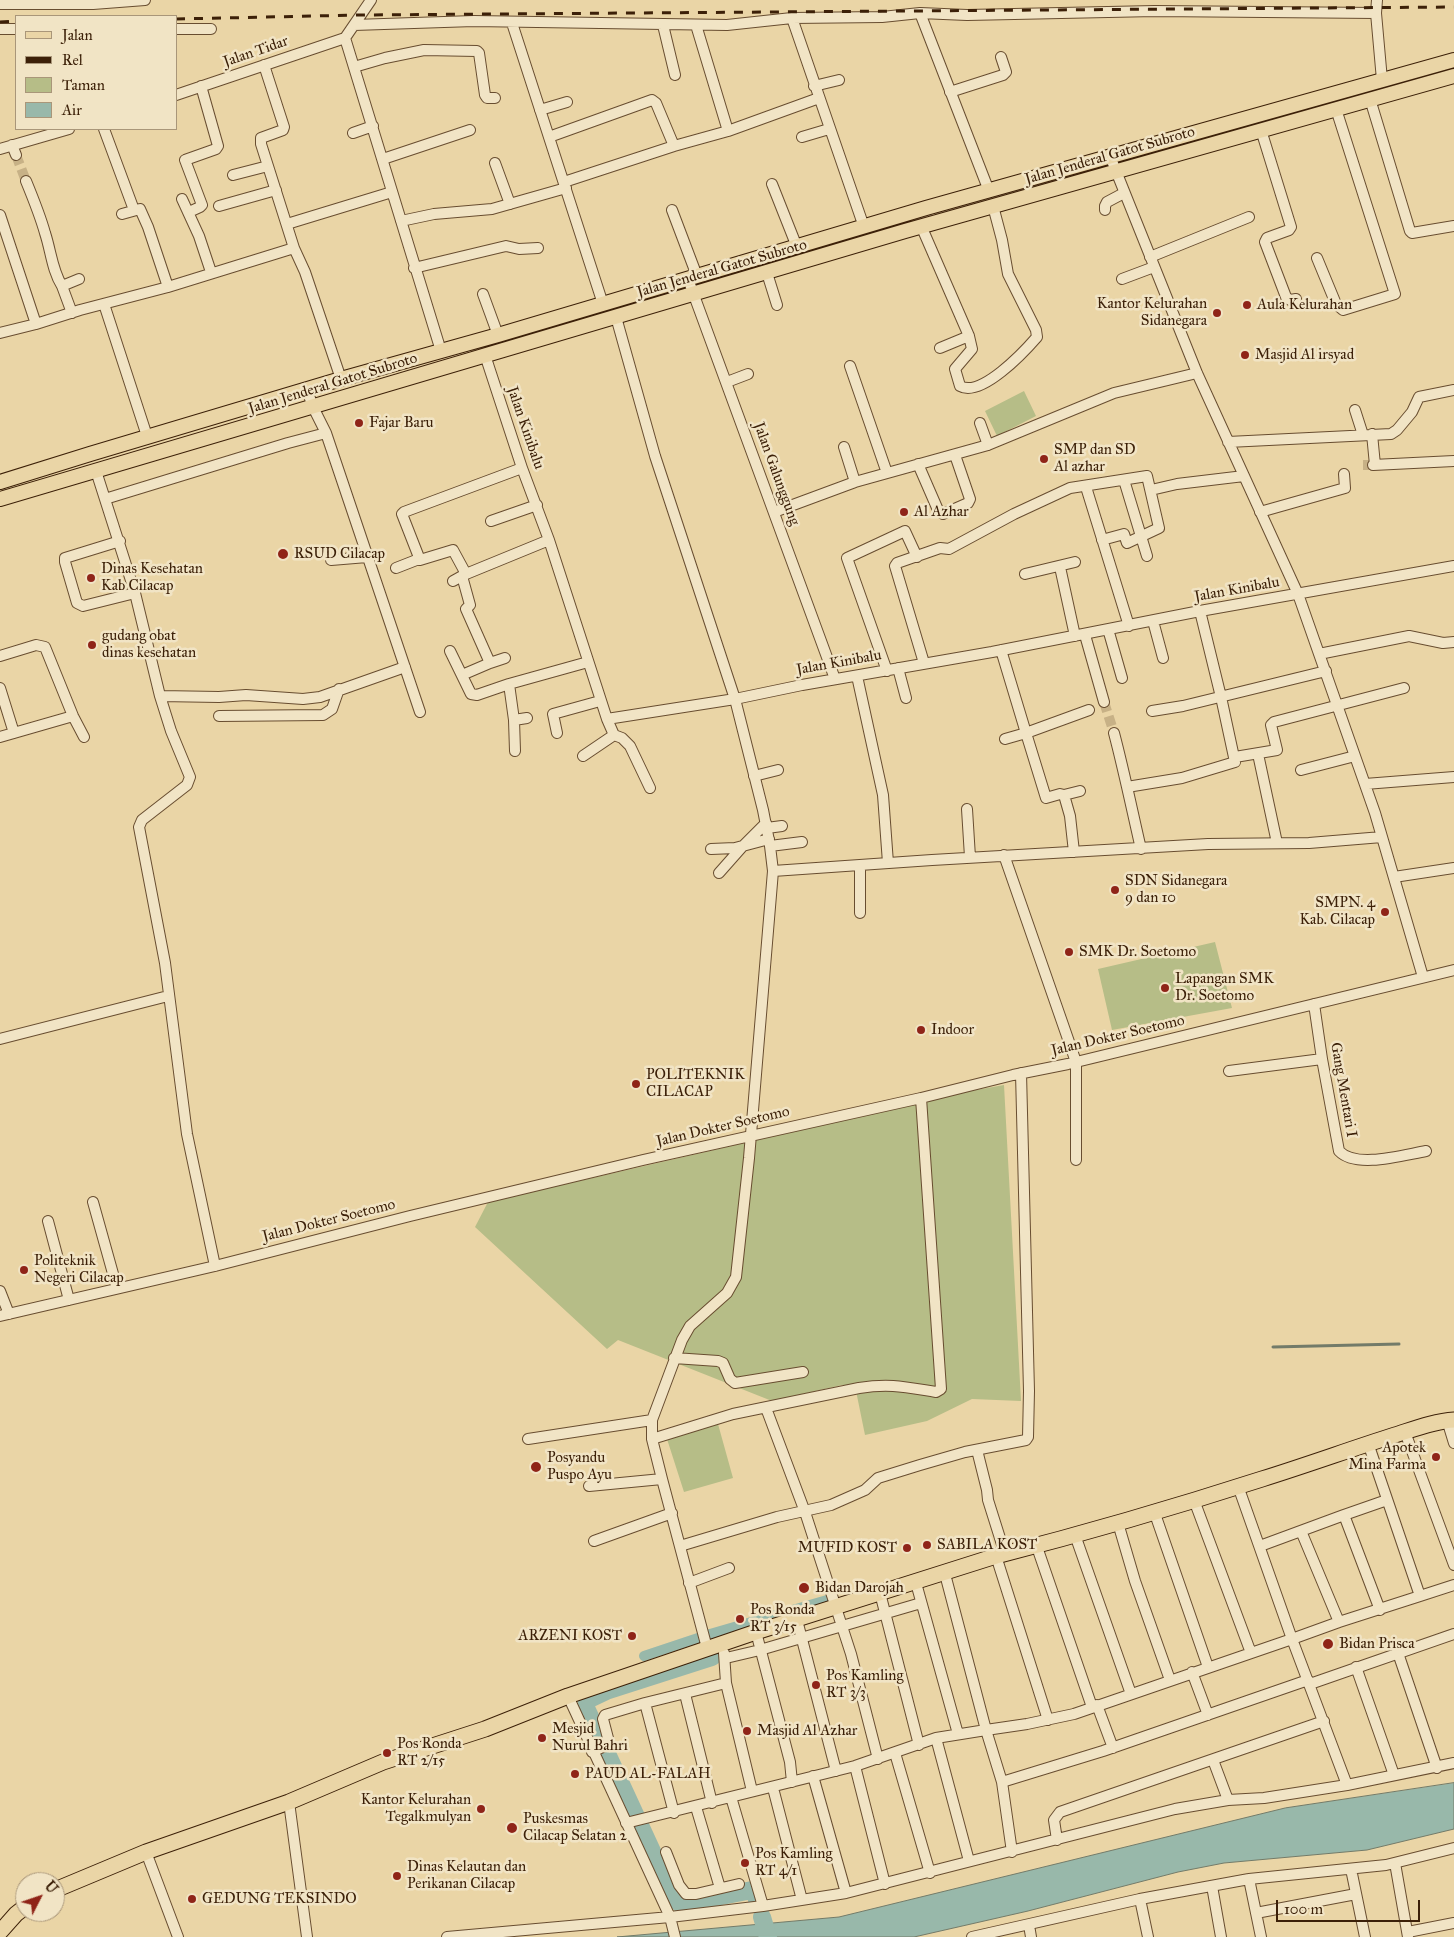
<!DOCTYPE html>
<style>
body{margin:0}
#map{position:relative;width:1454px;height:1937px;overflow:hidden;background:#ead5a6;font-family:"IM FELL Great Primer",serif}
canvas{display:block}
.legend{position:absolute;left:15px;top:15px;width:162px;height:115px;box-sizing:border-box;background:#f1e4c5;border:1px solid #a99679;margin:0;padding:6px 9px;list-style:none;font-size:15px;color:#3c2008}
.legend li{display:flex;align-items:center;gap:10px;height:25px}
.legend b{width:25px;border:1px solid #a99679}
.north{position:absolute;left:15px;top:1872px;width:50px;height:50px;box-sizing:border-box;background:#f1e4c5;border:1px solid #a99679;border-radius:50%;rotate:49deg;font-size:14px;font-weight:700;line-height:20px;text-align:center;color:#3c2008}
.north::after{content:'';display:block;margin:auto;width:18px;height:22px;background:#8f2418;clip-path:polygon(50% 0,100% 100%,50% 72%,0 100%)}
.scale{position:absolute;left:1276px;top:1900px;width:144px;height:22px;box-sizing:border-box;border:2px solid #3c2008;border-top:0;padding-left:6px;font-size:15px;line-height:18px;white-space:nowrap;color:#3c2008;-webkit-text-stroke:4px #f1e4c5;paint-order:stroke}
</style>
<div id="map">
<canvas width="1454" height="1937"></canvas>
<ul class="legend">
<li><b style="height:6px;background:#ead5a6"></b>Jalan</li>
<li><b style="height:6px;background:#3c2008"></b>Rel</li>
<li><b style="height:14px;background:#b6bd87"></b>Taman</li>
<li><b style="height:14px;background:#98b8aa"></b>Air</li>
</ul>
<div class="north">U</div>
<div class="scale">100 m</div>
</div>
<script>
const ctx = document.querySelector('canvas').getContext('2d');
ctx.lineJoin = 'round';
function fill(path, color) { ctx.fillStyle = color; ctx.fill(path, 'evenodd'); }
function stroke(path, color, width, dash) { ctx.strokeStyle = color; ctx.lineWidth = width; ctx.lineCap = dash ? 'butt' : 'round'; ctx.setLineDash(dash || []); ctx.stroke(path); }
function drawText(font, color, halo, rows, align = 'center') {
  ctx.font = font + ' "IM FELL Great Primer",serif'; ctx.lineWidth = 5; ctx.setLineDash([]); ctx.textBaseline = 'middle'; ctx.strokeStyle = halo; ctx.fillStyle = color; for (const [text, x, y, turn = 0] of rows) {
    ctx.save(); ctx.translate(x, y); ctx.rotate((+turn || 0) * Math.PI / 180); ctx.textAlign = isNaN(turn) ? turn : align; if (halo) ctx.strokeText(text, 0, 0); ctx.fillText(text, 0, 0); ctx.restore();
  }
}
fill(new Path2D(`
 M1024 391 1036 416 997 436 985 411Z
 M1215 942 1232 1008 1112 1030 1098 969Z
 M1004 1085 1021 1401 972 1399 927 1421 865 1435 855 1386 842 1385 772 1401 618 1340 607 1349 475 1227 488 1202 970 1091Z
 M718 1424 733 1478 684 1492 667 1439Z`), '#b6bd87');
const water = new Path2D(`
 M1454 1783V1829L1367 1850 1224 1863 1178 1872 1028 1911 914 1937H617L839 1917 1285 1808Z`);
fill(water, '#98b8aa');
stroke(water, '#737b69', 1);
stroke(new Path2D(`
 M1273 1347 1399 1344`), '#737b69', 3);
stroke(new Path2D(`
 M644 1656 710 1634 827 1600`), '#98b8aa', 10);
stroke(new Path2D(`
 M715 1651V1654L712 1657 606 1691 587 1700 586 1708 674 1899 681 1904 752 1890 755 1891 757 1900
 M762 1917 768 1937`), '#98b8aa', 18);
stroke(new Path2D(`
 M16 155 26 181
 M1363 465H1373
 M1104 702 1114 733`), '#c7b186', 10, [10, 5]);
const minor = new Path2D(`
 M1377 0 1376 13 1382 80
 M0 4H93L145 0
 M920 13 989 191
 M792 18 864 227
 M512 23 603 304
 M354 25 474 21 727 25 792 18 882 17 920 13 967 15 1155 11 1376 13
 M663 25 675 75
 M696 25 728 131
 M0 29H16
 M176 29H211
 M345 38 441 351
 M345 38 371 0
 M264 65 284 127 283 130 261 138V144L294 248 305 272 341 379
 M354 67 385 58 424 50 477 51 479 53 485 95 487 98H495
 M814 86 839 80
 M950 92 1003 75 1006 72 1001 57
 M176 95 345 38
 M1370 99 1410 231 1412 233 1454 226
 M540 110 567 102
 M104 129 134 210
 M1261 130 1291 227 1289 230 1267 238 1265 242 1286 297 1290 300 1296 299
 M353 133 373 126
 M549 137 652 100 656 103 674 146
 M802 137 829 129
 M12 145 16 155
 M0 149 69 129
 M1110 156 1197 373 1298 594 1375 813 1423 977
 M383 159 470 130
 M495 163 510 204
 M233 175 268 166
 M26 181C33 198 40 215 45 233 51 251 52 270 62 286
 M564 182 674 146 728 131 819 98
 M772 184 797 247
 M182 199 199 236 211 272
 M219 206 276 190
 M672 210 697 276
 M1105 210V206L1107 202 1124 193
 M189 212 200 207 202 205 185 160 216 149 218 146 201 86
 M122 214 140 209 148 227 168 287
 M0 215 36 324
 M401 221 434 214 492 209 566 188
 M287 224 392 192
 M922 228 969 336 972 349 955 369 960 386C981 398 1024 352 1037 337L1036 330 1008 274 1002 240 993 206
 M1150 257 1249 217
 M1317 258 1336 304 1343 310 1395 294 1336 109
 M414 268 506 246 519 249 538 248
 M767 273 777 305
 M688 279 835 679
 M1122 279 1154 267
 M483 294 498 335
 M104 304 147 436
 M72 313 62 286 79 279
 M616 317 655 456 735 699 763 810 770 846 773 871 749 1158 736 1277 727 1293 690 1326 682 1340 652 1420V1439L662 1479 707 1648
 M0 333 36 324 80 310 168 287 294 248
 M940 348 969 336
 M485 355 522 468 549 540 607 719 735 699 802 685 992 652 1200 611 1454 566
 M850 366 887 473
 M727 382 748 374
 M307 390 313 407 326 433 420 712
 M1355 410 1363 435
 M980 423 988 445
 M1372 434 1375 465
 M1228 442 1391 434 1397 430 1412 412 1419 397 1454 390
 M844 447 855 482
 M918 464 938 510 943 514 968 503 970 499 955 455
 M1373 465 1454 461
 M96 471 135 593 160 696 171 731 190 777 187 785 142 820 139 827 165 963 187 1134 215 1266
 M1124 480 1147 556
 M1086 487 1129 626
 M1151 490 1177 484 1244 476
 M105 499 288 443 326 433
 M774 512 855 482 988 445 1114 393 1197 373
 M1260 512 1345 488 1344 474
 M491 521 537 505
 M120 541 65 558V562L77 603 83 606 135 593
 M331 560 367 557
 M1060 567 1075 636
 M396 568 419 559
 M466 574 549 540
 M1025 574 1075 562
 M453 581 462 576
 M1153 621 1163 658
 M1108 629 1122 678
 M1085 635 1104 702
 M1001 650 1026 733 1089 710
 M450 651 471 694 477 695 509 684 514 720 515 751
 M1319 654 1409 636 1443 643 1454 642
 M0 656 36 645 45 647 73 716 84 737
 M490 663 505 658
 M924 663 895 566 897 563 940 548 949 549 1014 514 1070 488 1147 476 1159 528 1127 543 1124 534 1102 540
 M898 668 906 698
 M887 671 847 558 905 531 917 557
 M462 675 490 663 466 609 470 605 462 576 466 574 453 550 420 560 402 514 404 512 522 468
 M857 676 883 795 888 863
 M509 684 588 662
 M0 688 14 733
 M160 696 219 697 246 695 303 699 320 697 405 667
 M1152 711 1183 706 1326 671
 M219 716 323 715 332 709 339 689
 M607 719 614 735 622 738 630 746 650 788
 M514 720 527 718
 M557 733 553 714 600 701
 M1114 733C1124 771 1132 810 1141 849
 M0 737 73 716
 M1005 739 1026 733 1046 798 1060 794 1064 795 1070 816 1074 852
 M1258 754 1277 843
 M583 756 614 735
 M1235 757 1277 750 1271 725 1274 722 1404 688
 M1301 770 1355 756
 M754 776 778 770
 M1365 784 1454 777
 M1127 787 1182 778 1235 762 1221 697 1200 611
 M1064 795 1080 791
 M967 809 970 857
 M767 828 782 826
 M770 846 802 842
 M711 849 735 848 769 839
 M1004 855 1076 1062V1160
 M773 871 932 860 1208 844 1309 843 1382 837
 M719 873 742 847 766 823
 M1394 877 1454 868
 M860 913V865
 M1314 1004 1322 1059 1339 1151C1356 1169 1403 1155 1426 1151
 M0 1039 168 996
 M1229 1071 1322 1059
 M93 1202 117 1288
 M48 1221 69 1300
 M0 1291 9 1314
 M0 1316 215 1266 410 1216 643 1160 921 1098 1013 1075 1068 1064 1454 970
 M674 1358 718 1361 723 1363 730 1379 735 1383 803 1372
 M766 1408 805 1512 851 1654 878 1759
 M1447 1420 1454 1443
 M1405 1432 1454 1565
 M528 1439 652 1420
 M652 1439 733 1414 859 1388C890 1383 905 1387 936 1392L941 1389 921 1098
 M1368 1443 1420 1596 1454 1585
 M977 1450 987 1490 988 1500 1005 1554
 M589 1486 662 1479
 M1194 1500 1251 1653
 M1154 1511 1208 1667
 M1118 1523 1135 1581 1170 1680
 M1301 1531 1339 1622
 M1075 1535 1131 1694
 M594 1541 672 1513
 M680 1546 777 1517 831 1505 865 1490 878 1478 920 1465 965 1452 1026 1440 1028 1437 1029 1391 1021 1073
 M1260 1546 1344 1515
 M1037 1547 1092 1707
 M996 1556 1048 1720
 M945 1574 986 1730 1027 1724 1074 1714 1292 1639 1238 1486
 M689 1583 729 1568
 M916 1583 958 1734
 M880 1593 919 1745
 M1380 1610 1344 1515 1387 1500
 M797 1620 836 1771
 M756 1632 790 1762 792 1782
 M724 1653 726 1683 752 1791
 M1398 1653 1437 1768
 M726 1658 760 1650 921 1603
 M1356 1667 1394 1775
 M1192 1672 1208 1715
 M1310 1684 1454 1634
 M685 1694 712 1803
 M568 1696 670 1917 675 1937
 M1097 1705 1113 1748
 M936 1738 969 1861
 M592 1752 607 1745 609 1742 603 1719 605 1715 645 1703
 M895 1753 930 1873
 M1213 1760 1228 1800
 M855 1766 885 1884
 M813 1776 846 1893
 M1002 1782 1103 1751 1308 1680
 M1347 1785 1292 1639 1339 1622 1420 1596
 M773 1788 802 1900
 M731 1797 763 1906
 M289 1802 307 1937
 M696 1807 720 1888
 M674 1813 645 1703 726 1683
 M626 1823 855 1766 936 1738 986 1730 1002 1782 1012 1852
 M1057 1840 1054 1820 1060 1812 1324 1721
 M146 1852 178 1937
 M666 1852 679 1885 686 1894H696L739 1884
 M1395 1863 1408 1937
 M1351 1869 1365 1937
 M1249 1879 1261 1937
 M1212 1886 1221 1937
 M1140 1899 1249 1879 1386 1865 1454 1848
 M1256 1913 1356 1894
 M1029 1925 1031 1937
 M1408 1932 1454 1923
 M447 1937 670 1917 763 1906 846 1893 1175 1809 1228 1800 1264 1798 1347 1785 1454 1763
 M972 1937 1140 1899 1148 1937`);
const major = new Path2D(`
 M0 482 90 454 341 379 498 335 926 208 1454 60
 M0 499 905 231 1454 76`);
const highway = new Path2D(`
 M55 1890 146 1852 289 1802 383 1762 485 1729 568 1696 756 1632 996 1556C1086 1533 1175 1507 1262 1479 1307 1465 1351 1449 1395 1435 1414 1429 1435 1421 1454 1420
 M0 1932 16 1914 25 1907`);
stroke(minor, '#684d30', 12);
stroke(major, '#3c2008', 16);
stroke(highway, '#3c2008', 17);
stroke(minor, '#f1e4c5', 10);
stroke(major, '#ead5a6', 14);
stroke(highway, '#ead5a6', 15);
stroke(new Path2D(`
 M176 19 360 15 1454 7
 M0 22 16 21`), '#3c2008', 3, [9, 9]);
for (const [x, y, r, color] of [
 [1247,305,5,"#8f2418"],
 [1217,313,5,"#8f2418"],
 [1245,355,5,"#8f2418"],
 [359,423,5,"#8f2418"],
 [1044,459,5,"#8f2418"],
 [904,512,5,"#8f2418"],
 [283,554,6,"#8f2418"],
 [91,578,5,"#8f2418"],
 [92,645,5,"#8f2418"],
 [1115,890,5,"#8f2418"],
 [1385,912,5,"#8f2418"],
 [1069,952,5,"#8f2418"],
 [1165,988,5,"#8f2418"],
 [921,1030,5,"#8f2418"],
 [636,1084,5,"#8f2418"],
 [24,1270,5,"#8f2418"],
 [1436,1457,5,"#8f2418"],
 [536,1467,6,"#8f2418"],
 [927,1545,5,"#8f2418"],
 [907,1548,5,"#8f2418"],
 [804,1588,6,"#8f2418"],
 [740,1619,5,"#8f2418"],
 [632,1636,5,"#8f2418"],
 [1328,1644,6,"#8f2418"],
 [816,1685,5,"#8f2418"],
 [747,1731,5,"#8f2418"],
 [542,1738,5,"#8f2418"],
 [387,1753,5,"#8f2418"],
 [575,1774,5,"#8f2418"],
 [481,1809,5,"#8f2418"],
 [512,1828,6,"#8f2418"],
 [745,1863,5,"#8f2418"],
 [397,1876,5,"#8f2418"],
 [192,1899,5,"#8f2418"]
]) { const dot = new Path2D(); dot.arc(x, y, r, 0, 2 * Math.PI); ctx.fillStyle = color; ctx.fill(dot); stroke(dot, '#f1e4c5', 2); }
drawText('15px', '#3c2008', '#f1e4c5', [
 ["Jalan Tidar",256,52,-19],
 ["Jalan Jenderal Gatot Subroto",1110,156,-16],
 ["Jalan Jenderal Gatot Subroto",722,269,-16],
 ["Jalan Jenderal Gatot Subroto",333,384,-17],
 ["Jalan Kinibalu",525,428,71],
 ["Jalan Galunggung",776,474,70],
 ["Jalan Kinibalu",1237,590,-10],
 ["Jalan Kinibalu",839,663,-10],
 ["Jalan Dokter Soetomo",1118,1036,-13],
 ["Gang Mentari I",1343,1090,80],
 ["Jalan Dokter Soetomo",723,1127,-13],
 ["Jalan Dokter Soetomo",329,1221,-14]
]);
drawText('15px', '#3c2008', '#f1e4c5', [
 ["Kantor Kelurahan",1207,304,"right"],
 ["Sidanegara",1207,321,"right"],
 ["Aula Kelurahan",1257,305],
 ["Masjid Al irsyad",1255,355],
 ["Fajar Baru",369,423],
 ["SMP dan SD",1054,450],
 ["Al azhar",1054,467],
 ["Al Azhar",914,512],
 ["RSUD Cilacap",294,554],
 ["Dinas Kesehatan",101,569],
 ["Kab Cilacap",101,586],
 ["gudang obat",102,636],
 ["dinas kesehatan",102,653],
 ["SDN Sidanegara",1125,881],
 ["9 dan 10",1125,898],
 ["SMPN. 4",1375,903,"right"],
 ["Kab. Cilacap",1375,920,"right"],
 ["SMK Dr. Soetomo",1079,952],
 ["Lapangan SMK",1175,979],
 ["Dr. Soetomo",1175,996],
 ["Indoor",931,1030],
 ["POLITEKNIK",646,1075],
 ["CILACAP",646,1092],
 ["Politeknik",34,1261],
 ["Negeri Cilacap",34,1278],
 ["Apotek",1426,1448,"right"],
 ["Mina Farma",1426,1465,"right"],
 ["Posyandu",547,1458],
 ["Puspo Ayu",547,1475],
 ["SABILA KOST",937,1545],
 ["MUFID KOST",897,1548,"right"],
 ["Bidan Darojah",815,1588],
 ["Pos Ronda",750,1610],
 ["RT 3/15",750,1627],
 ["ARZENI KOST",622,1636,"right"],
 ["Bidan Prisca",1339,1644],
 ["Pos Kamling",826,1676],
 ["RT 3/3",826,1693],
 ["Mesjid",552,1729],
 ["Nurul Bahri",552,1746],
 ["Masjid Al Azhar",757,1731],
 ["Pos Ronda",397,1744],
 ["RT 2/15",397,1761],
 ["PAUD AL-FALAH",585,1774],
 ["Kantor Kelurahan",471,1800,"right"],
 ["Tegalkmulyan",471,1817,"right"],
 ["Puskesmas",523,1819],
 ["Cilacap Selatan 2",523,1836],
 ["Pos Kamling",755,1854],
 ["RT 4/1",755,1871],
 ["Dinas Kelautan dan",407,1867],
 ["Perikanan Cilacap",407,1884],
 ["GEDUNG TEKSINDO",202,1899]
], 'left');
</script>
